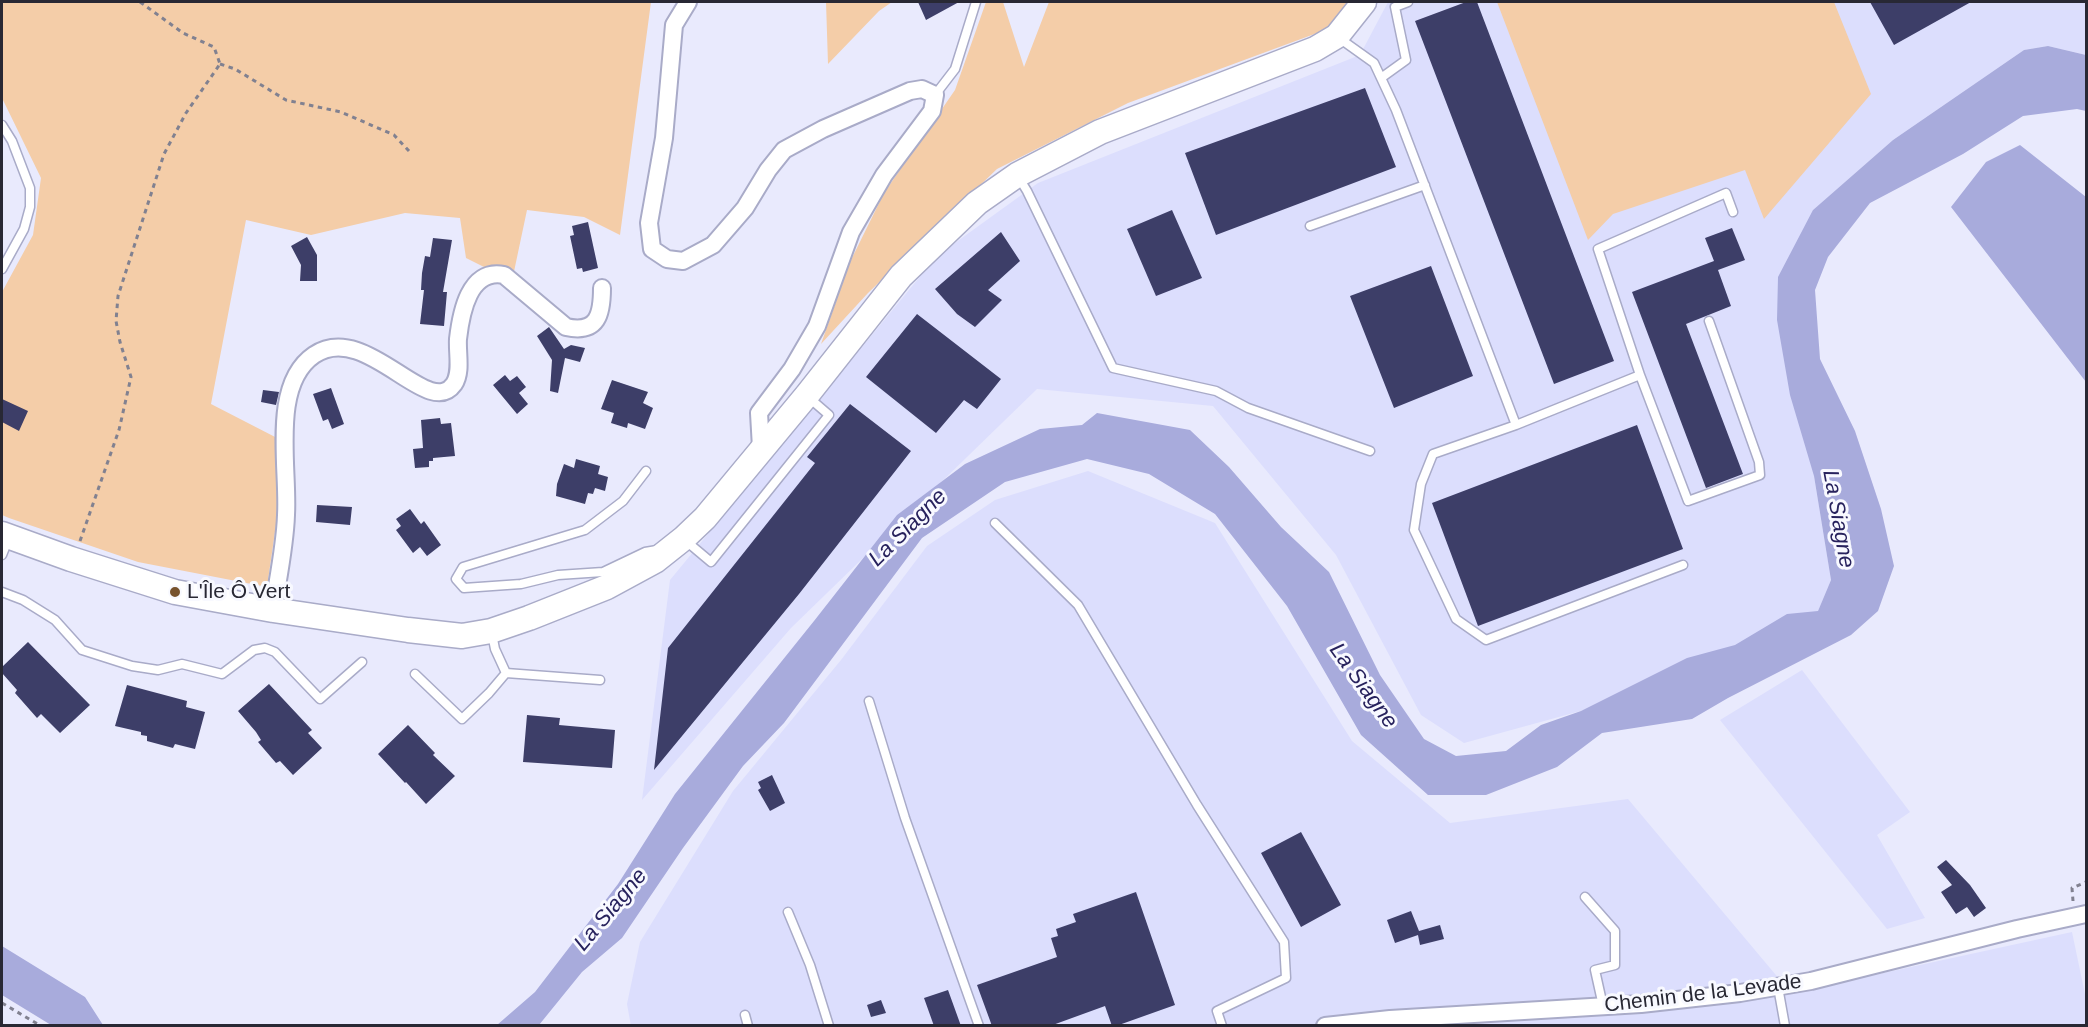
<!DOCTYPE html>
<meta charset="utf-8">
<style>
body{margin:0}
#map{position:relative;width:2088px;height:1027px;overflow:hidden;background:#e9eafd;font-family:Helvetica,sans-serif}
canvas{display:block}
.frame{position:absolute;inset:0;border:3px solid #282834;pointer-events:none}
</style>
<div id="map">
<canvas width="2088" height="1027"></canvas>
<div class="frame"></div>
</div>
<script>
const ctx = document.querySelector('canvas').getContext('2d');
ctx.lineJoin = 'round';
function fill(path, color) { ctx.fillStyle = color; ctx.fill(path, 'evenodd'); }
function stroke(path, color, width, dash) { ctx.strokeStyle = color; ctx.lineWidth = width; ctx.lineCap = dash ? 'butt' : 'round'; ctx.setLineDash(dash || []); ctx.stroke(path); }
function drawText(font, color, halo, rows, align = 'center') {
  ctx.font = font + ' Helvetica,sans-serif'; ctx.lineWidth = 6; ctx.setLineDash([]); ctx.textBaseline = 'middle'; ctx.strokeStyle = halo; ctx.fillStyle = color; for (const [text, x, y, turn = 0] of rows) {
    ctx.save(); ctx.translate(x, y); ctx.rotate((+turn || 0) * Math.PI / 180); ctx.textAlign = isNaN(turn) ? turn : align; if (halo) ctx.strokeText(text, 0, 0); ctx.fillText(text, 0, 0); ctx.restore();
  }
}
fill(new Path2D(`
 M1388 2H2086V55L2048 46 2024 50 1893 140 1813 210 1814 476 1831 580 1818 611 1810 648 1464 743 1421 715 1336 555 1213 406 1037 389 791 628 642 800 670 580 937 256 1038 183 1360 55Z
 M1088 471 1215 523 1352 741 1450 823 1628 799 1791 993 2072 932 2086 999V1025L631 1026 627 1004 640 942 733 791 841 660 927 546 995 500Z
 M1802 670 1910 812 1877 835 1925 918 1887 929 1720 720Z`), '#dcdefd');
fill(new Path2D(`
 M2 2H651L620 235 584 217 527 210 512 281 466 258 460 218 405 213 311 235 246 220 211 404 279 439 277 518 267 587 138 562 9 518 2 515V292L33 235 41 178 2 98Z
 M826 2H892L879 11 828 64Z
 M986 2H1003L1024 67 1049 2H1347L1328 29 1128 103 997 169 868 293 821 344 850 262 884 193 955 90Z
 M1497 2H1834L1871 94 1764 219 1745 170 1613 214 1588 240Z`), '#f4cda8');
fill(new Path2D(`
 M2048 46 2086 55V111L2077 109 2023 116 1963 154 1870 203 1828 257 1815 290 1820 359 1855 431 1881 509 1894 566 1878 611 1851 635 1728 698 1692 719 1602 733 1557 767 1486 795H1428L1361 735 1287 606 1215 514 1149 474 1087 459 1005 482 922 538 784 723 743 766 683 848 622 938 582 972 539 1025H497L535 992 618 884 675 794 814 621 897 515 965 464 1040 429 1082 425 1097 413 1190 430 1229 467 1281 527 1329 572 1380 675 1424 739 1456 756 1506 751 1541 725 1581 711 1687 658 1735 645 1787 614 1818 611 1831 580 1814 476 1790 395 1777 320 1778 277 1813 210 1893 140 2024 50Z
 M2020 145 2086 197V382L1951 207 1986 162Z
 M2 946 85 997 103 1025H51L2 995Z`), '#a8abdc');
fill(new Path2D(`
 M918 2H959L926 20Z
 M1466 2H1477L1614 361 1554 384 1415 21Z
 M1870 2H1971L1894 45Z
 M1365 88 1396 167 1216 235 1185 153Z
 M1172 210 1202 278 1156 296 1127 229Z
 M588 222 598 268 583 272 582 268 577 269 570 236 574 235 572 226Z
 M1732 228 1745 260 1718 270 1731 306 1686 324 1743 474 1706 488 1632 292 1714 261 1705 238Z
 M1001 232 1020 261 988 290 1002 300 975 327 957 314 935 289Z
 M307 237 317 255V281H300L301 265 291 246Z
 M433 238 452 240 443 292H447L444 326 420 324 424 290H421L422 273 425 256 430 257Z
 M1431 266 1473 376 1394 408 1350 296Z
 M917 314 1001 379 977 409 964 400 936 433 866 377Z
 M549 327 564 349 571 345 585 348 580 362 565 358 558 393 550 391 552 360 537 336Z
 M505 375 510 381 517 376 526 387 519 393 528 404 517 414 493 385Z
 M612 380 648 392 643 403 653 408 645 429 628 423 627 428 611 423 614 413 601 409Z
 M331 388 344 424 332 429 328 419 323 421 313 394Z
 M263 390 279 392 276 405 261 402Z
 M2 399 28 411 19 431 2 422Z
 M850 404 911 451 799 594 654 770 668 648 815 463 807 457Z
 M440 418 441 424 451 423 455 456 433 458V461H429V467L415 468 413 449 423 448 421 420Z
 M1637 425 1683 549 1478 626 1432 503Z
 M576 459 600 466 598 474 608 477 605 491 595 488 593 494 588 493 585 504 556 496 557 484 564 464 574 468Z
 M317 505 352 507 350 525 316 522Z
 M410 509 421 524 424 521 441 545 427 556 420 547 413 553 396 530 401 526 396 519Z
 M28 642 90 705 60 733 41 714 37 718 15 693 17 690 2 673V667Z
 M269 684 312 730 308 733 322 748 293 775 280 761 276 763 258 742 261 740 256 732 238 711Z
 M127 685 187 701 186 707 205 712 195 749 175 744 173 748 147 741V736L141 735V732L115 726Z
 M527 715 560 718 559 725 615 730 612 768 523 762Z
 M408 725 435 753 433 755 455 776 426 804 406 782 405 783 378 754Z
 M772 775 785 803 770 811 758 790 761 788 758 782Z
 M1301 832 1341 905 1301 927 1261 853Z
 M1946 860 1970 885 1986 908 1974 917 1967 907 1956 914 1941 892 1952 885 1937 867Z
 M1136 892 1175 1005 1116 1026H1112L1105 1006 1050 1026H992L977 985 1057 957 1051 938 1058 936 1056 929 1076 922 1073 914Z
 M1411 911 1419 931 1440 925 1444 939 1420 945 1418 935 1395 943 1387 920Z
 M948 990 961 1026H934L924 998Z
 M881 1000 886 1013 871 1017 867 1005Z`), '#3d3e68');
const service = new Path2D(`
 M1339 38 1374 63 1396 110 1516 425 1640 375 1598 249 1726 193 1733 212
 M1381 78 1406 60 1395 7 1408 2
 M935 95 955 69 976 2
 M2 125 12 141 30 188V207L24 229 2 269
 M1019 178 1027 191 1113 368 1216 391 1248 408 1370 451
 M1310 226 1425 185
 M1640 375 1688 501 1760 475 1759 462 1709 321
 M1516 425 1433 454 1421 484 1414 530 1456 619 1486 640 1683 565
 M646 471 623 501 585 530 463 567 456 579 464 588 521 584 558 575 603 572 645 552 657 550
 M995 523 1078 605 1197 805 1284 942 1286 978 1217 1011 1222 1026
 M686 541 711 562 829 415 807 396
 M2 555 8 540
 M2 592 23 600 55 620 82 650 132 666 158 670 182 664 222 674 254 650 265 648 275 652 320 699 362 662
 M506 673 600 680
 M415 674 462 719 489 693 506 673 495 649 492 634
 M869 701 905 818 979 1026
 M1585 897 1615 931V965L1595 970 1603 1006
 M788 912 810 965 829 1026
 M1778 987 1785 1026
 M745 1015 748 1026`);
const minor = new Path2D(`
 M688 2 674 25 664 138 649 223 652 249 667 259 683 261 713 245 745 208 768 170 784 150 823 129 910 91 922 89 935 95 932 111 884 175 851 232 817 326 792 369 759 413 761 448
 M273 610C278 578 285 546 286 515 289 468 270 385 314 355 366 320 428 421 454 384 462 372 457 353 458 339 461 313 469 268 504 275L566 327C598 334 602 314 602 288
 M1325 1026 1390 1019 1641 1004 1740 993 1811 981 2017 929 2086 914`);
const secondary = new Path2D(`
 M2 534 71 559 175 592 273 610 408 630 462 636 491 631 529 618 607 587 655 561 684 538 705 518 807 395 901 276 977 203 1017 175 1100 132 1315 49 1337 36 1364 2`);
stroke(service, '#a9abc8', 11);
stroke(minor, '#a9abc8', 20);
stroke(secondary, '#a9abc8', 27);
stroke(new Path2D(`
 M140 2 183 33 214 47 220 64
 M220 64 235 69 286 100 341 112 394 135 409 151
 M80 541 119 430 131 377 120 342 116 321 118 296 164 154 186 113 220 64
 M2073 901 2072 888 2086 882
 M2 1003 41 1026`), '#818190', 3, [4.5, 4.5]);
stroke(service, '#fff', 8);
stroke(minor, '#fff', 16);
stroke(secondary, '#fff', 24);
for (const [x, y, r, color] of [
 [175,592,6,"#77532d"]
]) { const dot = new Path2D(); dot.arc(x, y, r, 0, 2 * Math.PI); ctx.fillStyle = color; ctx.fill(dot); stroke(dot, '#f8f9ff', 2); }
drawText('21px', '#282834', '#f8f9ff', [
 ["L'Île Ô Vert",187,592]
], 'left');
drawText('21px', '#282834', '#f8f9ff', [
 ["Chemin de la Levade",1703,994,-7]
]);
drawText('italic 22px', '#27225d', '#f8f9ff', [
 ["La Siagne",1838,519,80],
 ["La Siagne",908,528,-45],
 ["La Siagne",1363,686,54],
 ["La Siagne",611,910,-50]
]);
</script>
